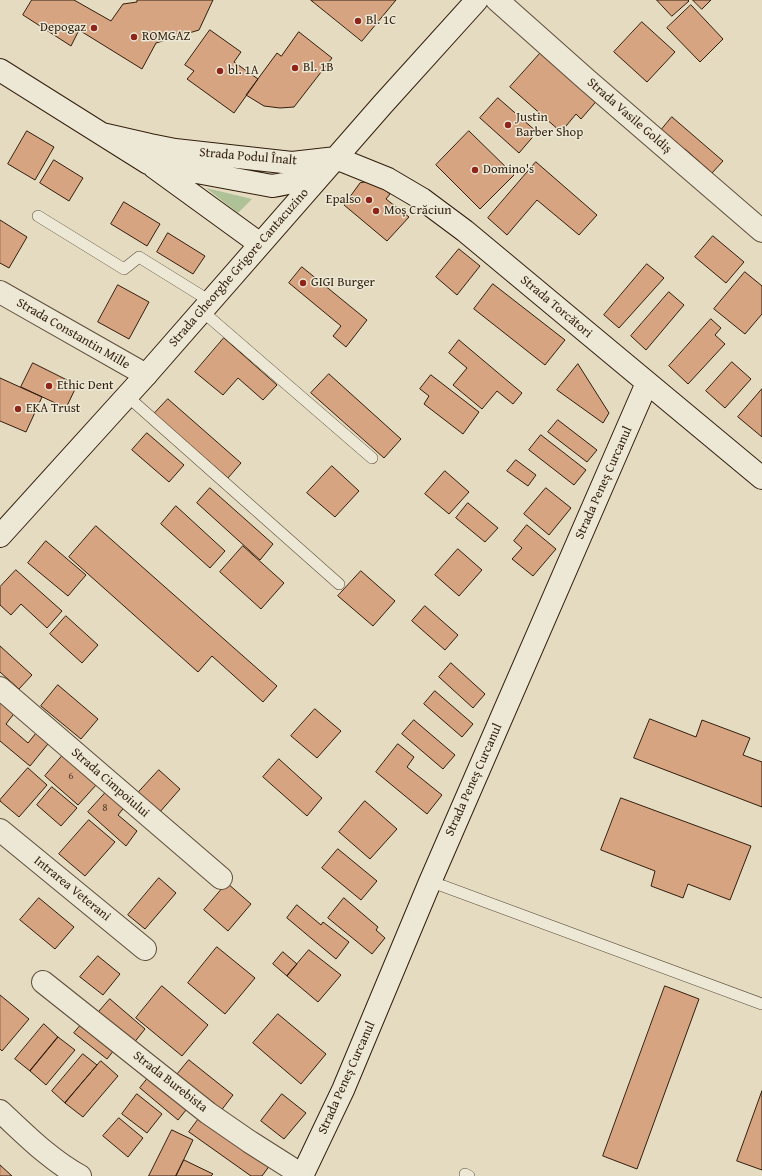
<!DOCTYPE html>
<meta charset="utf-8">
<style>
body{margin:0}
canvas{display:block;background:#e4dbc0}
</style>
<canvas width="762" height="1176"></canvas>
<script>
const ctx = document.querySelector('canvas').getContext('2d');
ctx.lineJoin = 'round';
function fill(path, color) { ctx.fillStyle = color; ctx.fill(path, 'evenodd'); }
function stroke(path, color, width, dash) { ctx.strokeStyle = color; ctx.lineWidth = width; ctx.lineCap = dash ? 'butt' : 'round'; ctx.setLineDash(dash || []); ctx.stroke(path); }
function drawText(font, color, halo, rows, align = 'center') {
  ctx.font = font + ' "Gentium Book Plus",serif'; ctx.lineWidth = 3; ctx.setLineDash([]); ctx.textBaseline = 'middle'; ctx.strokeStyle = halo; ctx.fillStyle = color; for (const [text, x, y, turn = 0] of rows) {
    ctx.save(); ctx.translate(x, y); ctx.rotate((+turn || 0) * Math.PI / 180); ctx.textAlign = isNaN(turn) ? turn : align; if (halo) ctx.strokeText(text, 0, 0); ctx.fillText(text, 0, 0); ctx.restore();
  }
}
fill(new Path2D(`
 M206 188 252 199 238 213Z`), '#aec197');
const building = new Path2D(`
 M32 0H74L111 21 123 4 137 2V0H213L199 30 156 43 142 69 79 30 71 46 23 15Z
 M311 0H396L362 41Z
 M657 0H688L689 1 672 16Z
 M693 0H711L702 9Z
 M691 5 723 39 700 62 667 28Z
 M642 22 675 52 647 82 614 52Z
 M210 30 241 52 234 62 258 79 234 113 187 79 194 71 185 65Z
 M299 32 332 58 294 107 280 108 264 106 246 95 277 53 281 56Z
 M545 48 600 97 581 119 576 114 561 132 510 87Z
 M498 98 537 132 519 153 480 118Z
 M672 117 723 161 712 173 685 149 680 153 658 134Z
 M27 131 54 147 35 180 8 164Z
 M469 131 514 175 480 209 436 165Z
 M54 160 83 178 69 201 40 183Z
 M536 162 597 215 579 235 537 200 507 235 488 218Z
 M373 181 390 194 386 199 409 217 387 241 344 205 360 183Z
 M124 202 160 224 147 246 111 224Z
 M0 220 27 237 9 268 0 263Z
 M168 233 205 256 193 274 157 252Z
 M713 236 744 262 726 283 695 257Z
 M459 249 480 266 457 295 436 277Z
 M647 264 664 278 619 328 604 315Z
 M302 267 367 320 346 347 333 336 341 326 289 283Z
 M745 272 762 286V314L745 334 714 309Z
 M493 284 565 340 545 365 474 309Z
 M118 285 149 302 129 339 98 322Z
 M669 292 684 305 646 350 631 336Z
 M711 319 721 328 715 335 725 344 688 384 669 366Z
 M224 338 277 385 263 400 238 378 223 395 195 372Z
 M459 340 522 393 513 404 497 391 482 409 453 385 467 368 449 353Z
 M732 362 751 379 725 408 706 391Z
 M33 363 77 385 66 408 21 387Z
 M578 364 609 413 603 423 557 390Z
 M329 374 401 439 384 458 311 393Z
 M431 375 479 412 463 434 424 404 429 396 420 389Z
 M0 378 42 397 26 432 0 421Z
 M762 389V437L738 417Z
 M168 399 241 463 228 478 154 414Z
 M558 420 597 450 587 462 548 432Z
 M147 433 184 465 169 482 132 450Z
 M541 435 586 470 574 485 529 450Z
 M516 460 536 475 528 486 507 471Z
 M332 466 359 491 335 517 307 493Z
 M445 471 469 492 449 514 425 494Z
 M210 488 273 544 260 560 197 503Z
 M546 488 571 508 549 535 524 514Z
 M468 503 498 528 485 542 456 518Z
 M176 506 225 551 210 568 161 524Z
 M527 525 556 549 533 576 512 559 522 548 514 541Z
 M96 526 277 686 263 702 212 656 198 672 69 557Z
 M46 541 86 575 68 596 28 563Z
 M243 546 284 583 261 609 220 572Z
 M458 549 482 570 459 596 435 575Z
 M16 570 62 611 47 628 21 604 11 615 0 605V587Z
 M361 571 395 601 373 626 338 596Z
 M425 606 458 635 445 650 412 621Z
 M66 616 98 645 82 663 50 634Z
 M0 646 32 675 19 689 0 672Z
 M451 663 485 694 473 708 439 677Z
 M58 685 98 719 81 739 41 706Z
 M435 691 473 724 462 737 424 704Z
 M0 702 16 711 6 724 28 743 40 728 52 739 30 766 0 741Z
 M315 709 341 731 317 758 291 736Z
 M650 719 696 737 702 720 750 738 743 755 762 762V807L634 758Z
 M414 720 455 755 443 769 402 734Z
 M398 744 414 757 407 767 442 795 427 814 376 772Z
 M63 755 97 784 78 805 45 776Z
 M279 759 322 798 307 816 263 777Z
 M28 768 47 785 19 817 0 801V800Z
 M159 770 180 789 159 813 137 794Z
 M52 787 77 808 61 826 37 805Z
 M108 790 126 805 118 815 137 831 126 846 88 812Z
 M621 798 751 846 730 900 688 884 683 898 651 886 655 871 601 850Z
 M365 801 397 829 370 859 339 832Z
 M89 820 115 842 85 876 59 854Z
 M338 849 377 881 361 900 322 868Z
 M159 878 176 893 145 929 128 915Z
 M227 883 251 904 228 931 204 910Z
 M39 898 74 927 55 949 20 920Z
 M344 898 378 927 376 930 385 938 372 954 328 918Z
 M297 905 321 925 323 922 349 942 336 959 287 918Z
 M217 947 255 978 225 1014 188 983Z
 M309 950 341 975 318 1002 287 976Z
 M283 952 297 964 287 976 273 964Z
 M98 956 120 974 103 995 80 977Z
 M162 986 208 1025 182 1056 136 1018Z
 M665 986 699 999 637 1169 603 1156Z
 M0 995 29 1019 2 1051 0 1049Z
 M110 999 145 1029 133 1044 97 1014Z
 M278 1014 326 1054 301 1084 253 1043Z
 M86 1019 118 1045 107 1059 74 1033Z
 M44 1024 58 1037 30 1071 15 1059Z
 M58 1037 75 1050 46 1085 30 1071Z
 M83 1054 97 1065 65 1103 52 1091Z
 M189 1060 233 1095 220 1112 175 1077Z
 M101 1061 118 1076 83 1117 65 1103Z
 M152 1073 190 1105 178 1120 140 1088Z
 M762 1091V1170L737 1161Z
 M137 1094 162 1114 147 1133 122 1114Z
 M282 1094 306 1113 284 1139 261 1121Z
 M200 1117 270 1165 262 1176H251L189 1132Z
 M119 1118 143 1138 128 1157 103 1136Z
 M172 1130 193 1140 176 1176H149Z
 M184 1160 213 1174 211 1176H176Z
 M0 1165 12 1176H0Z`);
fill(building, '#d7a482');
stroke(building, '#321e0c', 1);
const lane = new Path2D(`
 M38 216 124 269 139 257 210 301
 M202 311 372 458
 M127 396 339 584
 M430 882 443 886 762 1004
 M465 1174 469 1176`);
const street = new Path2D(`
 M497 0 587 80 762 231
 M0 292 146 375
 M0 688 221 878
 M0 830 145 949
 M43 982 208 1113 250 1142 302 1175
 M0 1111C25 1134 50 1160 80 1176`);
const secondary = new Path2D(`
 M0 70 148 163 272 186C293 183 304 178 322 167
 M102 134 150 145 175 150 292 163 336 158 388 179 422 199 465 231 762 478
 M154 167 260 244
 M0 536 146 375 383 104 477 0
 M302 1176 343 1090 430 882 647 383`);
stroke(lane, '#5e4d39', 12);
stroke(street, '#5e4d39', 24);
stroke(secondary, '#321e0c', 24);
stroke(lane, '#ede8d6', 11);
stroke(street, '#ede8d6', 22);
stroke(secondary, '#ede8d6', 22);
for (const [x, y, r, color] of [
 [358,21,4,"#8f2418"],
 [94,28,4,"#8f2418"],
 [134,37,4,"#8f2418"],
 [295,68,4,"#8f2418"],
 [220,71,4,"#8f2418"],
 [508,125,4,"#8f2418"],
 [475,170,4,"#8f2418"],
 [369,200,4,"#8f2418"],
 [376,211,4,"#8f2418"],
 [303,283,4,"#8f2418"],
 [49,386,4,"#8f2418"],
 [18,409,4,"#8f2418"]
]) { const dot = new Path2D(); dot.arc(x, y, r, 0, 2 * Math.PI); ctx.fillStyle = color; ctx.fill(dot); stroke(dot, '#ede8d6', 1.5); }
drawText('11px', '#5b402a', null, [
 ["6",71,776],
 ["8",105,808]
]);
drawText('13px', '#321e0c', '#ede8d6', [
 ["Bl. 1C",366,21],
 ["Depogaz",86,28,"right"],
 ["ROMGAZ",142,37],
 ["Bl. 1B",303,68],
 ["bl. 1A",228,71],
 ["Justin",516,118],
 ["Barber Shop",516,133],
 ["Domino's",483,170],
 ["Epalso",361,200,"right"],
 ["Moș Crăciun",384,211],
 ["GIGI Burger",311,283],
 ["Ethic Dent",57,386],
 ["EKA Trust",26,409]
], 'left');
drawText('13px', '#321e0c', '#ede8d6', [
 ["Strada Vasile Goldiș",629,116,41],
 ["Strada Podul Înalt",248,157,5],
 ["Strada Gheorghe Grigore Cantacuzino",239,268,-49],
 ["Strada Torcători",556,307,40],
 ["Strada Constantin Mille",73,334,30],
 ["Strada Peneș Curcanul",604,483,-66],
 ["Strada Peneș Curcanul",474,780,-66],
 ["Strada Cimpoiului",110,783,41],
 ["Intrarea Veterani",72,889,39],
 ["Strada Peneș Curcanul",347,1078,-66],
 ["Strada Burebista",170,1082,38]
]);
</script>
